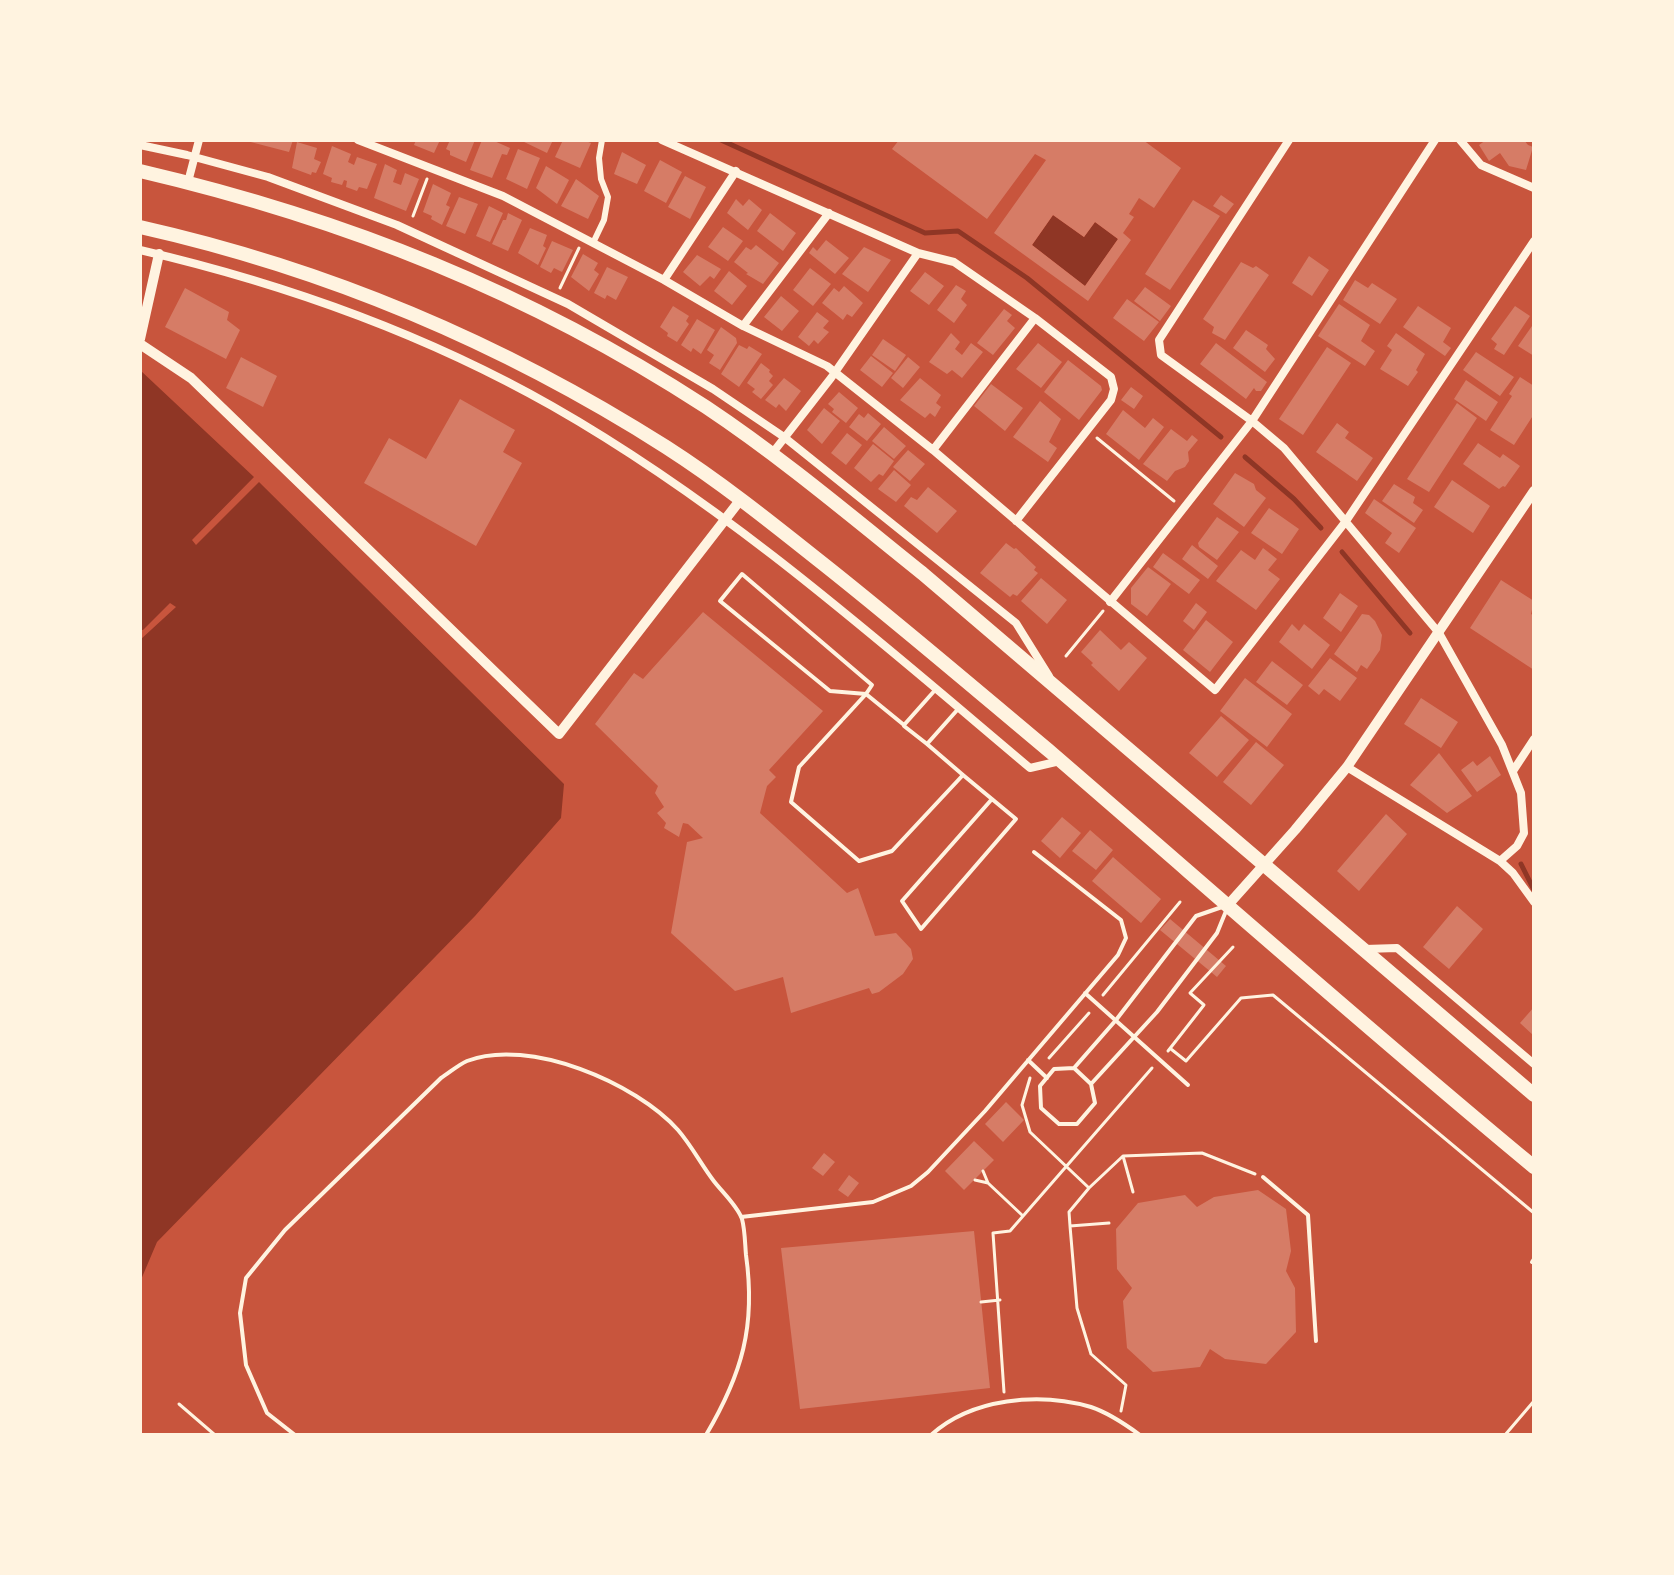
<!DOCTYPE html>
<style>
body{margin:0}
#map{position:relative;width:1674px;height:1575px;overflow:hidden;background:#c8553d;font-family:Georgia,serif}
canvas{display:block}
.frame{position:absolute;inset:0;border:142px solid #fff3e0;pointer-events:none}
</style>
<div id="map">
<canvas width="1674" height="1575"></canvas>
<div class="frame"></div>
</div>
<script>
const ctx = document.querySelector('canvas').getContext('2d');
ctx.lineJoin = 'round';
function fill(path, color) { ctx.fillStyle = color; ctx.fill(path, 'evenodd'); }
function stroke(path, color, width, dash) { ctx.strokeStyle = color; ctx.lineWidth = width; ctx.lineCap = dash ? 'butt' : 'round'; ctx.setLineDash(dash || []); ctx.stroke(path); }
fill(new Path2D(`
 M1053 215 1084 237 1095 222 1118 239 1085 286 1032 245Z
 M140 370 254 477 192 540 196 545 259 482 564 784 561 818 475 916 157 1242 140 1282V640L176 607 170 603 143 630H140Z`), '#8f3625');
stroke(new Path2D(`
 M721 140 925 233 958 231 1027 278 1221 437
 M1245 457 1294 499 1321 528
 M1342 552 1410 633
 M1521 864 1534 890`), '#8f3625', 5);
fill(new Path2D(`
 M243 140H293L289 152Z
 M416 140H440L434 153 414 145Z
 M450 140H475L466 162 450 155V151L446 149Z
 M482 140H492L510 148 507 155 502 154 492 178 470 170Z
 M520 140H553L547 153Z
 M563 140H583L591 143 580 168 555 157Z
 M899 140H1143L1181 168 1154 208 1139 198 1129 214 1134 217 1123 233 1131 240 1088 301 994 233 1046 160 1035 154 987 219 892 149ZM1053 215 1084 237 1095 222 1118 239 1085 286 1032 245Z
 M1486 140H1524L1528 145 1533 147 1526 170 1509 166 1500 153 1489 161 1479 145Z
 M297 142 317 148 314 159 321 162 316 173 312 172 311 175 292 168Z
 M332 146 351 154 348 162 354 165 357 157 377 164 367 189 359 187 357 191 346 187 347 181 344 180 342 185 331 182 332 178 323 174Z
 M518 149 540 158 527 189 506 179Z
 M622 152 646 165 637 184 614 174Z
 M660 160 682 172 666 203 644 191Z
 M385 164 397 170 393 182 401 185 405 173 419 179 406 211 374 198Z
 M546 166 569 180 557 204 536 188Z
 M685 176 706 187 690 219 668 207Z
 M576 179 599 196 588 219 561 206Z
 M433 184 451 193 446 205 450 207 442 225 431 219 432 216 423 212Z
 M1221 195 1234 204 1226 214 1213 206Z
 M459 197 478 204 465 234 446 226Z
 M736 199 743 206 749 199 762 210 748 230 727 213Z
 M1193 200 1220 216 1170 290 1145 274Z
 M489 206 503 213 490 242 476 236Z
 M508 213 522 220 508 251 492 244 503 220H506Z
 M770 213 796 233 783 251 757 231Z
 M723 227 743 241 728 261 708 247Z
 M530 228 547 235 543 246 546 248 538 265 518 253Z
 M826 240 849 258 835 274 809 253 813 247 817 251Z
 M552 241 573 250 562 272 554 268 551 273 540 267Z
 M756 245 779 263 763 284 746 274 748 273 734 262 746 247 751 250Z
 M864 247 891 260 868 292 842 274Z
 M583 254 598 263 594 270 599 274 589 291 571 277Z
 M697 255 721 269 714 279 710 276 700 286 683 272Z
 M1309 256 1329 270 1312 296 1292 283Z
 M1241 262 1253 268 1256 266 1269 275 1225 340 1212 333 1214 327 1203 319Z
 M607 267 628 277 616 300 607 295 605 299 594 293Z
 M810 268 831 284 813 306 793 290Z
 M729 271 747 286 732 305 714 291Z
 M925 272 944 286 929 305 910 291Z
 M1355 280 1368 288 1372 283 1397 299 1380 324 1343 300Z
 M956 285 966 291 961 299 967 305 954 323 937 310Z
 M844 286 863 303 852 317 847 314 843 320 822 303 834 288 839 292Z
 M1145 287 1171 306 1160 321 1134 301Z
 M185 288 229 312 227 320 240 330 226 359 165 327Z
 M781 296 799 311 782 331 764 317Z
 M1127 299 1159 322 1144 341 1113 318Z
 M1339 304 1370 325 1361 341 1375 351 1365 366 1318 336Z
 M673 306 689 316 686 321 689 324 677 342 667 336 668 333 660 327Z
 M1418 306 1451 328 1443 342 1451 348 1445 356 1403 327Z
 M1515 306 1530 316 1504 355 1494 349 1497 344 1491 339Z
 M1004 309 1012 315 1007 321 1015 328 993 355 977 343Z
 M817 312 829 321 823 328 829 332 818 344 814 340 809 346 798 337Z
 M697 319 715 330 701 354 693 348 691 352 681 345Z
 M1532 326 1534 327V356L1518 346Z
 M721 327 736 338 737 343 720 370 709 363 714 355 707 350Z
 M1246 330 1268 345 1266 349 1275 359 1265 372 1233 348Z
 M951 333 960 342 955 349 962 355 971 343 983 352 962 378 952 370 947 374 929 362Z
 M1396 333 1425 354 1416 370 1418 372 1408 386 1380 369 1392 350 1387 346Z
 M883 339 906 355 895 371 872 355Z
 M1038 343 1062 362 1041 388 1016 369Z
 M1216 343 1267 382 1261 391H1256L1254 388 1246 399 1200 364Z
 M739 345 747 349 749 346 762 354 739 387 721 374Z
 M1327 347 1351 363 1303 435 1279 419Z
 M1476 352 1514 377 1500 396 1463 370Z
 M871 356 893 373 882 387 860 370Z
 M241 357 277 376 263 407 226 388Z
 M908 357 920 367 903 388 891 378Z
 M1068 360 1101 386 1102 390 1079 420 1044 392Z
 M761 363 770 370 769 372 773 376 769 381 773 385 761 399 752 392 755 389 747 383Z
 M1520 377 1534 386V414L1514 445 1490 430 1512 396 1509 394Z
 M784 378 801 391 786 411 779 404 776 408 765 400Z
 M920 378 941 395 936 403 941 407 935 417 930 413 925 418 900 400Z
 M1466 380 1498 402 1486 421 1454 399Z
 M991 384 1023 408 1005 431 974 406Z
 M1131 387 1143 396 1134 409 1121 400Z
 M839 392 858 408 846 423 832 412 834 409 828 404Z
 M460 399 515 430 503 452 522 463 476 546 364 483 389 438 426 459Z
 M1040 401 1061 419 1049 442 1057 448 1048 462 1013 437Z
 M1457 403 1477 418 1429 492 1407 479Z
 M824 408 840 421 822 444 807 430Z
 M1123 410 1145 428 1153 418 1164 427 1139 460 1106 434Z
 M868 413 881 424 867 441 849 427 859 414 864 418Z
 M1337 423 1349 432 1345 438 1373 458 1357 481 1316 452Z
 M884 427 906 446 894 459 872 441Z
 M1171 429 1187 441 1192 435 1198 440 1188 452 1189 461 1185 467 1175 471 1167 481 1143 464Z
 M847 433 862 445 846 465 831 453Z
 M1478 443 1500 458 1503 454 1520 466 1505 487 1503 486 1499 489 1463 464Z
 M873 444 894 461 883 476 879 474 871 482 854 468Z
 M908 450 925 464 910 481 893 467Z
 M894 470 911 485 896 502 878 489Z
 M1235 473 1254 484 1256 490 1266 498 1244 527 1213 504Z
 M1452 480 1490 506 1473 533 1434 507Z
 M1394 484 1415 497 1413 503 1423 510 1414 523 1382 501Z
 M928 487 957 511 937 533 904 506 911 497 917 500Z
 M1374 499 1416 528 1399 553 1385 543 1392 533 1365 513Z
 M1269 508 1299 529 1282 554 1251 533Z
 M1217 517 1239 532 1217 560 1199 547 1198 543Z
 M1006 543 1014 549 1016 548 1036 567 1034 570 1038 573 1017 596 1013 594 1010 597 980 573Z
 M1192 545 1218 566 1208 579 1182 559Z
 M1263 548 1277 559 1268 570 1280 579 1256 610 1216 581 1241 550 1255 560Z
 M1163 553 1200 580 1189 594 1153 567Z
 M1148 567 1171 584 1147 616 1131 604V588Z
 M1041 578 1067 600 1047 624 1021 601Z
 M1501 580 1534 601 1531 614 1534 616V670L1470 628Z
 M1340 593 1358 606 1341 632 1323 618Z
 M1196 603 1207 612 1194 630 1183 621Z
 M703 612 823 711 769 770 776 777 767 786 760 813 847 893 858 888 875 936 896 933 911 949 913 959 903 974 879 992 872 994 869 988 791 1013 783 977 735 991 671 933 687 842 703 838 688 824 683 823 679 837 664 828 666 823 657 813 664 807 655 793 658 786 595 724 634 673 643 679Z
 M1362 614 1369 615 1375 621 1382 635 1380 650 1367 669 1361 665 1357 672 1334 654Z
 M1206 620 1233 642 1210 672 1183 650Z
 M1292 624 1299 631 1304 624 1330 645 1312 669 1279 642Z
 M1100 630 1121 650 1129 642 1147 658 1119 691 1091 665 1093 663 1081 652Z
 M1330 658 1357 678 1340 701 1324 689 1319 695 1308 686Z
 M1272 661 1303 685 1287 705 1256 682Z
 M1245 678 1292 714 1267 747 1220 711Z
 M1421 698 1458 722 1441 748 1404 724Z
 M1221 716 1249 740 1217 777 1189 753Z
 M1256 742 1284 765 1251 805 1223 782Z
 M1439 753 1472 796 1447 813 1410 785Z
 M1490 756 1501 775 1477 792 1461 770 1473 761 1477 766Z
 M1386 814 1407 834 1359 891 1337 871Z
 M1062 817 1081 833 1060 858 1041 841Z
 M1090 830 1113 850 1096 870 1072 851Z
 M1113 857 1161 899 1141 923 1092 881Z
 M1457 906 1483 929 1449 969 1423 947Z
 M1170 919 1226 966 1217 977 1160 930Z
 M1534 1007V1036L1520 1023Z
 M1006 1102 1024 1120 1003 1142 985 1124Z
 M974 1141 994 1160 964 1190 945 1171Z
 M824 1153 835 1162 823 1176 812 1168Z
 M849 1175 859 1183 848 1197 838 1190Z
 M1258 1190 1286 1209 1291 1251 1286 1271 1295 1288 1296 1332 1266 1364 1225 1359 1210 1349 1200 1367 1153 1372 1127 1348 1123 1301 1132 1288 1117 1269 1116 1229 1138 1203 1185 1195 1197 1207 1214 1197Z
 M974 1231 990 1388 800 1409 781 1248Z`), '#d67c66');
stroke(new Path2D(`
 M413 216 427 179
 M560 288 579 248
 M1097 438 1174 501
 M1066 656 1103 611
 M1103 995 1180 902
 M1171 1049 1186 1061 1241 998 1273 995 1534 1213
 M1168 1051 1204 1005 1190 993 1233 947
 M1049 1058 1089 1013
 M1030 1078 1022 1105 1030 1132 1089 1188 1069 1212 1070 1226
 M1123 1156 1202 1153 1255 1174
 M983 1171 988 1183
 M975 1180 988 1183 1023 1216
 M1089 1188 1123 1156 1133 1192
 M1109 1223 1070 1226 1077 1308 1091 1354 1126 1385 1121 1411
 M981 1302 1000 1300
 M1004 1392 993 1233 1010 1231 1152 1068
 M179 1404 215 1435
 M1505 1435 1534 1401`), '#fff3e0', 3);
stroke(new Path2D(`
 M742 574 872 685 866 694 830 691 720 601Z
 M936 689 904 725 866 694 799 767 791 802 859 861 892 851 963 775 927 744 959 708
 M904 726 927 744
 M963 775 1016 819 921 929 902 901 992 799
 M1085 993 1188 1085
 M1028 1060 1047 1078
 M1074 1068 1116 1020 1196 916 1222 907
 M1074 1068 1091 1084 1095 1103 1077 1124H1059L1041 1108 1040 1086 1054 1069Z
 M1091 1084 1157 1012 1217 933 1226 911
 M1263 1177 1308 1215 1316 1341
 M741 1217 873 1202 911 1186 928 1172 985 1111 1118 955 1126 938 1121 920 1034 852
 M1532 1262 1534 1259
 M295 1435 267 1413 246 1365 240 1313 246 1278 285 1230 441 1078C449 1073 458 1065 467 1061 529 1037 636 1083 678 1130 691 1145 701 1164 713 1180 721 1191 737 1205 742 1219 745 1230 745 1244 746 1255 756 1326 742 1374 706 1435
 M931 1435C972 1398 1039 1392 1091 1407 1109 1413 1125 1424 1140 1435`), '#fff3e0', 4);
stroke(new Path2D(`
 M593 243 604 220 608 197 601 179 599 158 602 140`), '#fff3e0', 6);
stroke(new Path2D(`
 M358 140 503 196 664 280 743 326 827 366 933 450 1215 690 1346 521 1534 241
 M662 140 918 253 954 262 1035 318 1111 377 1114 389 1111 400 1016 521
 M1289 140 1159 340 1161 355 1252 421 1284 448 1439 633 1502 745 1521 793 1524 833 1517 846 1500 861
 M1460 140 1481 165 1534 188
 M140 145 187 155 268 177 397 225 568 304 713 389 784 437 1016 623 1049 676
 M188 182 199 140
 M140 250C282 283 425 334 552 406 726 505 878 640 1030 768L1060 761
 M664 280 736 171
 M743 326 829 213
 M933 450 1035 318
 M771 455 831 378 918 253
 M1110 602 1252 421 1435 140
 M1347 767 1500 861 1513 873 1534 902
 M1513 771 1534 739
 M1365 949 1397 948 1534 1064`), '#fff3e0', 8);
stroke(new Path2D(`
 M140 339 159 254
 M140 344 191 378 559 734 741 499
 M1228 905 1295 830 1347 767 1534 491`), '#fff3e0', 10);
stroke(new Path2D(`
 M140 171C345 219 529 292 706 407 781 457 851 516 922 573L1534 1095
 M140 227C327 269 504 344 666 447 719 481 768 520 817 559 897 622 975 689 1054 755 1214 893 1372 1033 1534 1167`), '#fff3e0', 14);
</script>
